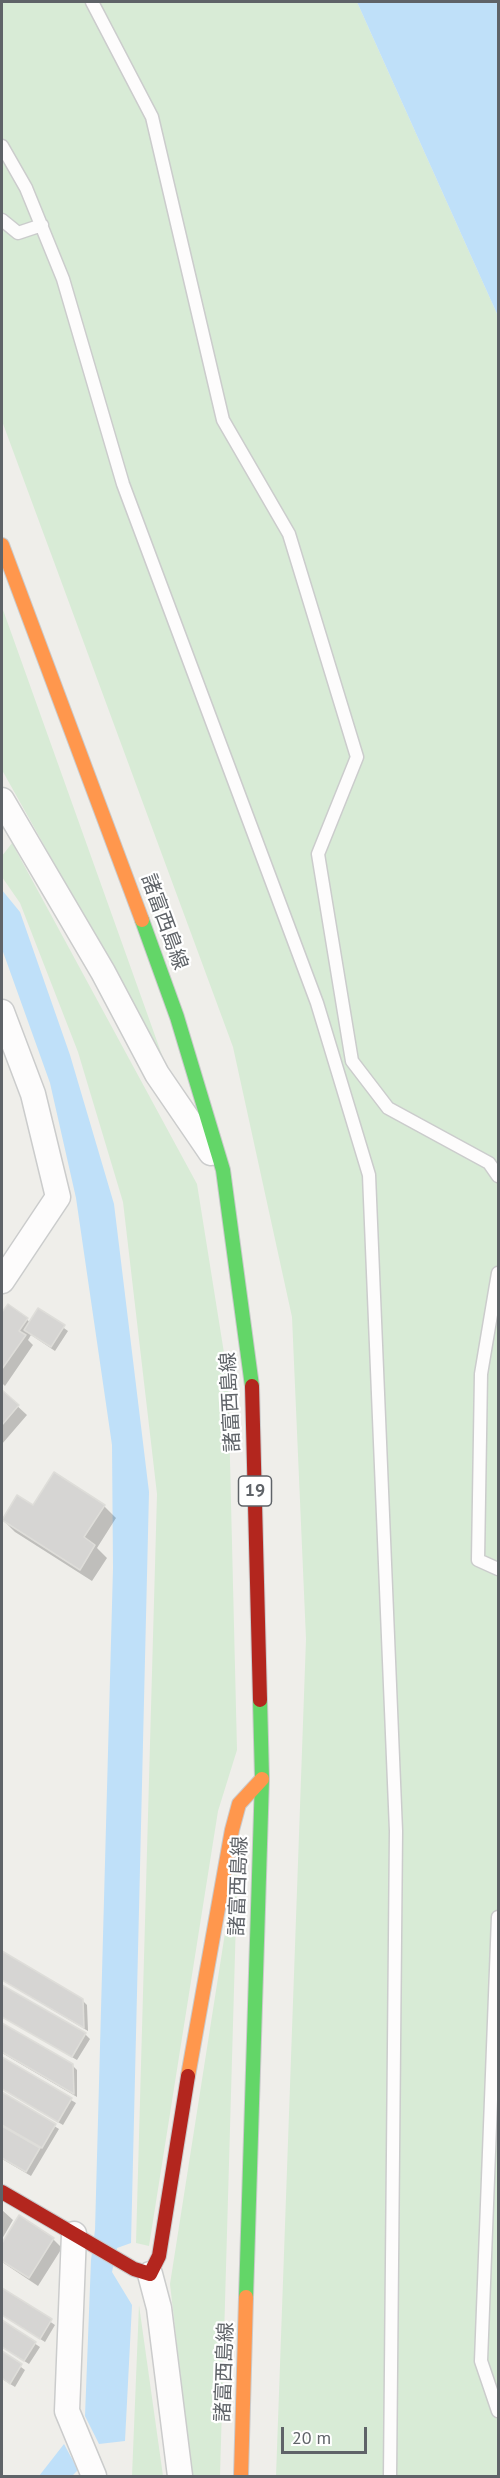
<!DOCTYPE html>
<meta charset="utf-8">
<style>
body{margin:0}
#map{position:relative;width:500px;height:2478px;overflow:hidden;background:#efeeea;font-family:"PT Sans",sans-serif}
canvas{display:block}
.frame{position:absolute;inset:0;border:3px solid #5f6368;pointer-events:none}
.scale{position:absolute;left:281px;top:2427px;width:86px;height:27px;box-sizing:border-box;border:3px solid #5f6368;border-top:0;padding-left:8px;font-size:18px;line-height:21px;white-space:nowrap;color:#5f6368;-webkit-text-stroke:4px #fff;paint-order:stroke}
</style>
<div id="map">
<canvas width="500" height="2478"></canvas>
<div class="frame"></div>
<div class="scale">20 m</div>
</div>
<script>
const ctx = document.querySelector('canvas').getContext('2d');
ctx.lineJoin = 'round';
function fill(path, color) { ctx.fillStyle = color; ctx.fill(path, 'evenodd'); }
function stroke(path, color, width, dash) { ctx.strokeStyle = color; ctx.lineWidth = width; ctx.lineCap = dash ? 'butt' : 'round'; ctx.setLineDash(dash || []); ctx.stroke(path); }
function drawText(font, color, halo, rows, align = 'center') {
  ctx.font = font + ' "PT Sans","Noto Sans JP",sans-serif'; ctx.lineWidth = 4.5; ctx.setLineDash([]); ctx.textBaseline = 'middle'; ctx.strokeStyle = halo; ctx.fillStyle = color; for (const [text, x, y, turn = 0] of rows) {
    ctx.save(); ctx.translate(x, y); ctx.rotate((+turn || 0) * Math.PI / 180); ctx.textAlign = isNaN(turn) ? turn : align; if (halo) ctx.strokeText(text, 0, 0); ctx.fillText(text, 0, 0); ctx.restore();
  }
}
fill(new Path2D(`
 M2 2H357L498 316V2476H276L306 1639 292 1317 233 1047 2 421Z
 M2 607 163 1058 2 770Z
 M12 843 197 1184 228 1378 237 1750 218 1811 149 2246 136 2243 157 1494 123 1202 78 1052 20 903 2 877V856Z
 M238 1850 220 2476H192L170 2284Z
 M139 2305 163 2476H132Z`), '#d8ebd6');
fill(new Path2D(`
 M357 2H498V316Z
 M2 890 20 912 70 1055 114 1204 149 1492 131 2243 117 2248 112 2272 132 2305 125 2441 99 2444 85 2416 91 2260 95 2230 113 1568 112 1445 76 1198 50 1083 2 949Z
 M64 2444 78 2470 72 2476H39Z`), '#bfe0f9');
fill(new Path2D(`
 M8 1306 30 1322 39 1310 68 1331 55 1351 31 1335 28 1340 33 1345 5 1386 2 1383V1315Z
 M2 1392 27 1415 2 1444Z
 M104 1506 116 1518 97 1548 107 1558 92 1581 15 1532 3 1520 33 1507Z
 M2 1953 82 2000 87 2005 88 2031 2 1980Z
 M2 1987 85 2034 90 2039 77 2060 2 2017Z
 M2 2024 72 2065 77 2070V2097L2 2053Z
 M2 2058 76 2103 63 2125 2 2089Z
 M2 2094 59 2129 31 2176 2 2159Z
 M2 2210 13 2220 2 2239Z
 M19 2217 53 2239 62 2248 38 2286 2 2262V2246Z
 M2 2289 55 2325 45 2342 2 2315Z
 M2 2322 40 2347 29 2364 2 2347Z
 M2 2353 25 2370 15 2387 2 2379Z`), '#0003');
const building = new Path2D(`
 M8 1304 28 1318 19 1331 26 1335 2 1369V1312Z
 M38 1308 65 1325 51 1347 24 1330Z
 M2 1390 19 1405 2 1425Z
 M54 1472 105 1505 84 1537 95 1545 80 1570 2 1520 17 1495 33 1505Z
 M2 1951 83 1999 84 2028 2 1980Z
 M2 1985 86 2033 72 2057 2 2017Z
 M2 2023 73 2064 74 2094 2 2052Z
 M2 2057 72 2098 58 2122 2 2089Z
 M2 2092 56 2124 42 2148 2 2125Z
 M2 2126 40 2148 26 2172 2 2158Z
 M19 2215 54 2238 29 2278 2 2261V2243Z
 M2 2288 52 2319 40 2339 2 2315Z
 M2 2320 36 2342 24 2361 2 2347Z
 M2 2351 22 2364 10 2384 2 2378Z`);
fill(building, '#d6d5d3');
stroke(building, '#deddd9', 1.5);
const lane = new Path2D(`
 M92 2 152 117 223 420 289 534 357 757 318 854 352 1061 388 1108 489 1163 498 1176
 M2 146 26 188 63 279 123 484 317 1003 369 1175 396 1831 390 2476
 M2 220 18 233 42 225
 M498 1273 481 1374 478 1560 498 1569
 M498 1917 481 2361 498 2411`);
const street = new Path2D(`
 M2 800 103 972 157 1074 211 1153
 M2 1012 33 1094 58 1197 2 1281
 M74 2234 67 2411 94 2476
 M150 2274 159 2308 180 2476`);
const fast = new Path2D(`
 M142 920 177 1017 223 1170 252 1386
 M246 2297 262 1779 260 1700`);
const slow = new Path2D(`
 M2 545 142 920
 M188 2076 232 1830 239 1804 262 1779
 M241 2476 246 2297`);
const jam = new Path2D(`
 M252 1386 260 1700
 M2 2192 134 2269 150 2274 159 2256 188 2076`);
stroke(lane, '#cbcccc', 15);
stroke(street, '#cbcccc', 27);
stroke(fast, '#cacacb', 16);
stroke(slow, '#cacacb', 16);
stroke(jam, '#cacacb', 16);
stroke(lane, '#fdfcfc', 12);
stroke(street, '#fdfcfc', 24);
stroke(fast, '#63d668', 14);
stroke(slow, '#ff974d', 14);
stroke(jam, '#b3261e', 14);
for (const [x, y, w] of [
 [255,1491,33]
]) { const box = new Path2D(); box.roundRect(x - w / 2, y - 15, w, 30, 4.5); ctx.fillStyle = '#fff'; ctx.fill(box); stroke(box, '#5f6368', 1.5); }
drawText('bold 18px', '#5f6368', null, [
 ["19",255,1491]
]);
drawText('20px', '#5f6368', '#fff', [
 ["諸富西島線",164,922,70],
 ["諸富西島線",231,1402,-93],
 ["諸富西島線",239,1886,-88],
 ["諸富西島線",225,2372,-88]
]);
</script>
